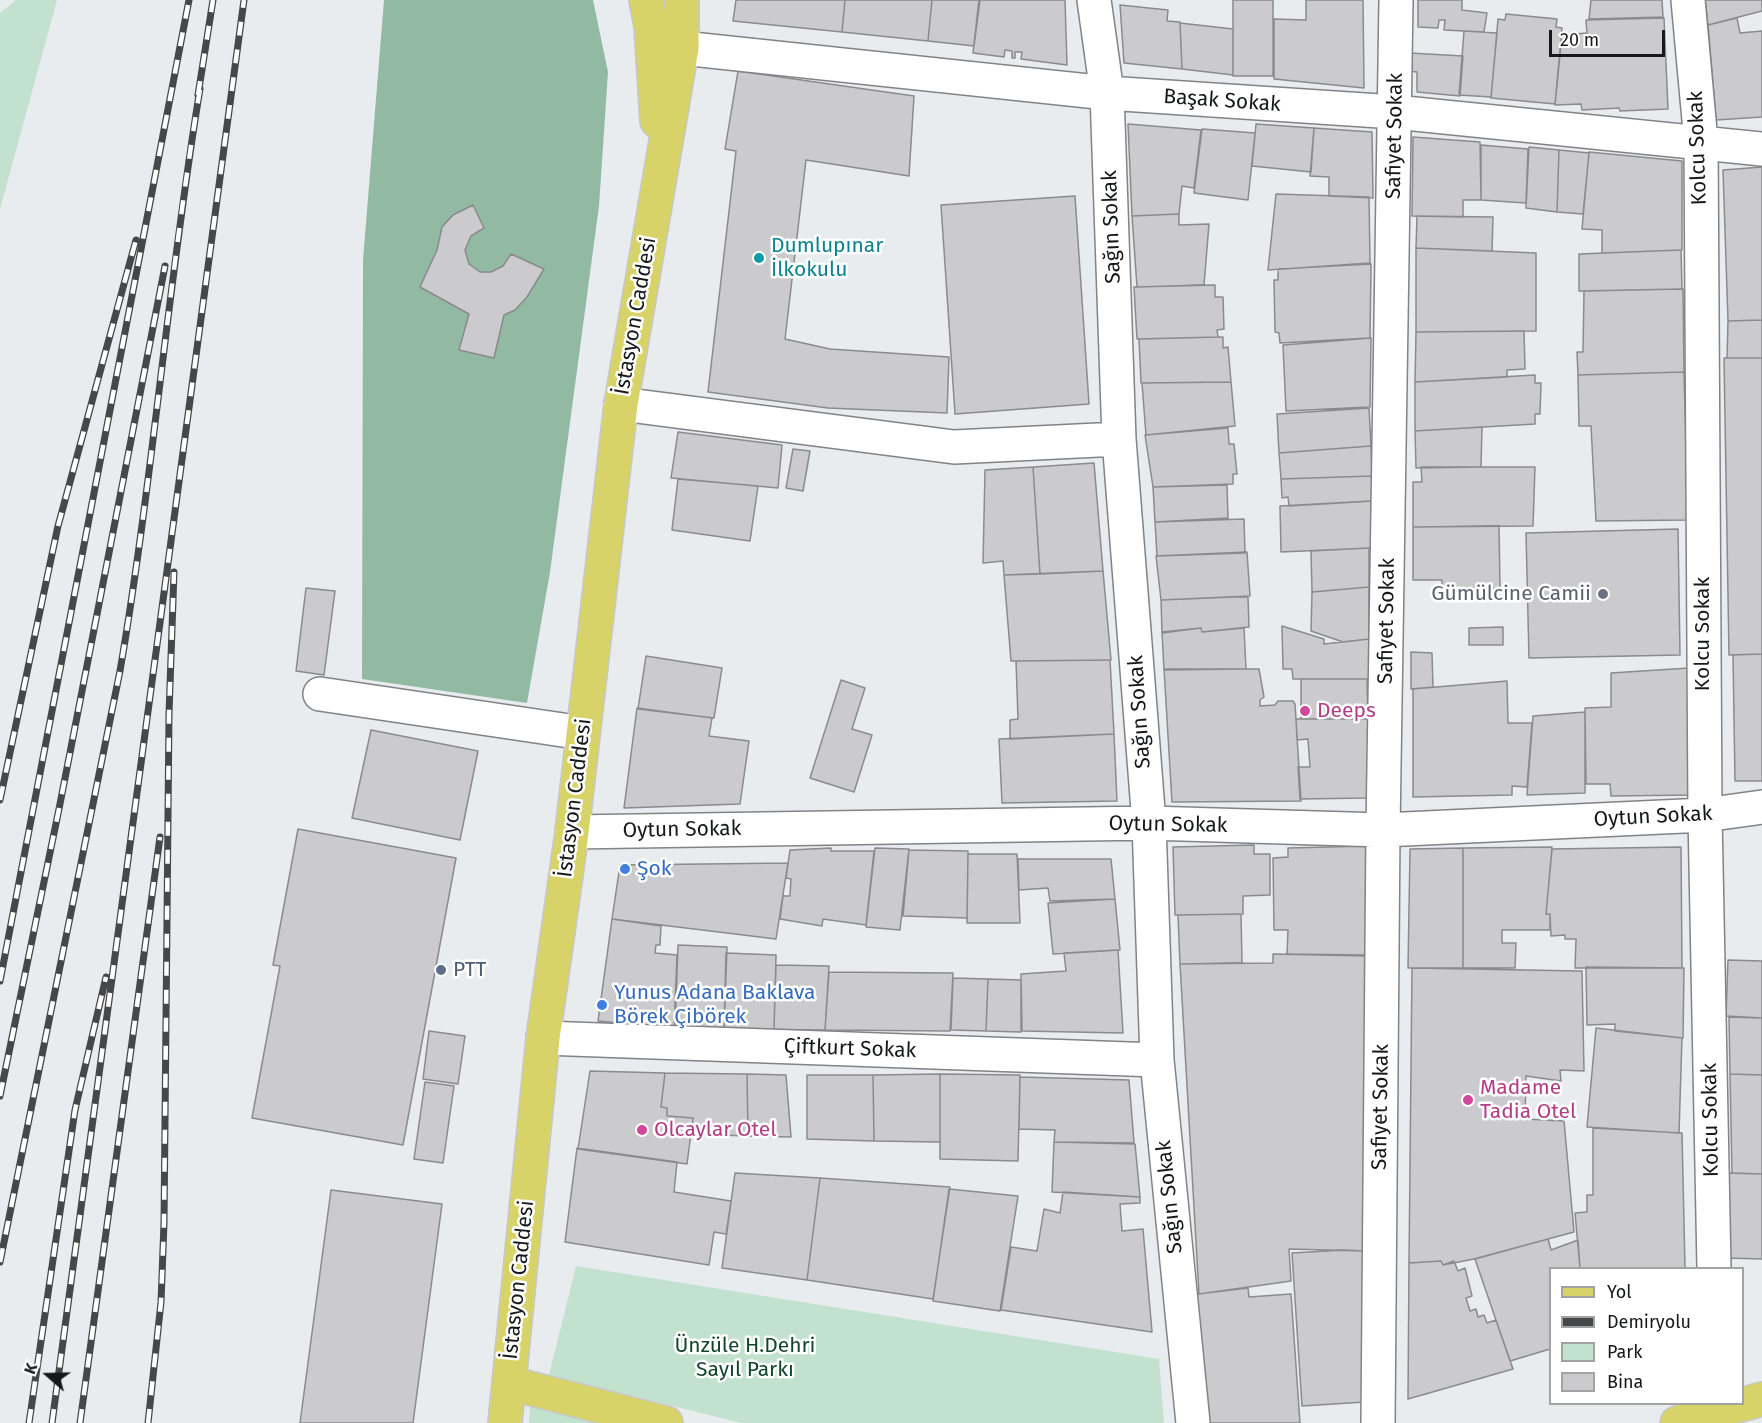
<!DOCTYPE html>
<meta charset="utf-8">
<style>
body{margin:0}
#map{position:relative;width:1762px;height:1423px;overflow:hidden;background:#e9ecef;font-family:"Fira Sans",sans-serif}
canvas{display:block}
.legend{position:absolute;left:1549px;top:1267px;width:195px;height:138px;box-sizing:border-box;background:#fff;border:2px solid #a2a3a3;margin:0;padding:8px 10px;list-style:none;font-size:18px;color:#171819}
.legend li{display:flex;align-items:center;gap:12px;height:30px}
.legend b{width:30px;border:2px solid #a2a3a3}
.north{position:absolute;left:18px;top:1345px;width:60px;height:60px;-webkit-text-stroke:4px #fff;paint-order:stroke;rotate:290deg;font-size:16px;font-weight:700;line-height:24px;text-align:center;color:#171819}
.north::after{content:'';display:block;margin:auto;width:21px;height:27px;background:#171819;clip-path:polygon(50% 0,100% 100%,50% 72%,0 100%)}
.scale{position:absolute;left:1549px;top:30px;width:116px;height:27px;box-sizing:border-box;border:3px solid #171819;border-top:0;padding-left:8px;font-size:18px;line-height:21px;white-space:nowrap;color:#171819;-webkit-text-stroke:4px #fff;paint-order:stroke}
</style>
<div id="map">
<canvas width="1762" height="1423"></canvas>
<ul class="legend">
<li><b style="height:8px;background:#d8d368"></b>Yol</li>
<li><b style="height:8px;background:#464749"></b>Demiryolu</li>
<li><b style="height:16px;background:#c2e1cf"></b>Park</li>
<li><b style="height:16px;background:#cbcacd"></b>Bina</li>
</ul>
<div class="north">K</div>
<div class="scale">20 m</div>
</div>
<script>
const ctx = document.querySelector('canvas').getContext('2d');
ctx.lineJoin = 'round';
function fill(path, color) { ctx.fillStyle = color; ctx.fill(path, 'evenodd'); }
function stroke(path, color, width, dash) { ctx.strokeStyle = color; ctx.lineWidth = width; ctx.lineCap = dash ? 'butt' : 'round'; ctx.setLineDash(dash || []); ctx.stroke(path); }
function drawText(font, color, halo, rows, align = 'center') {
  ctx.font = font + ' "Fira Sans",sans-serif'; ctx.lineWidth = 5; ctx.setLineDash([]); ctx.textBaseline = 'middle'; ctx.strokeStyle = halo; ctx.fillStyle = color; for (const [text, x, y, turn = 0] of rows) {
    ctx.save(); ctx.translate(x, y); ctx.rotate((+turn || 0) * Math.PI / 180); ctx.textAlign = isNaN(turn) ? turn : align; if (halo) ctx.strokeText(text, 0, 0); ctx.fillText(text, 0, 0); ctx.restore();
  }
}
fill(new Path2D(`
 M16 0H57L0 209V13Z
 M576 1266 1159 1359 1164 1423H741L549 1375Z
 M530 1404 605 1423H529Z`), '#c2e1cf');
fill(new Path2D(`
 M384 0H593L608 72 599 206 550 572 527 703 362 679 363 260Z`), '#92baa3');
const building = new Path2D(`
 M736 0H845L842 32 733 21Z
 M845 0H932L928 41 842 32Z
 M932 0H980L974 46 928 41Z
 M979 0H1065L1067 65 1021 59 1022 52H1015V58H1012V51L1005 50 1004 57 973 53Z
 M1233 0H1273V76H1233Z
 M1306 0H1363L1364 88 1274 79V19L1306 20Z
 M1418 0H1462V10L1487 13 1484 32 1444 30 1445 20H1439L1438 28 1418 27Z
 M1591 0H1662L1663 17 1589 19Z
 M1705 0H1762V11L1708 25Z
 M1120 5 1168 10 1167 21 1180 22 1182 69 1124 63Z
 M1506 14 1557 19 1556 27 1562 28 1555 104 1491 98 1498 19 1505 20Z
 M1664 18 1668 109 1620 111 1619 108 1582 110 1581 104 1555 105 1562 35 1587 33 1586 20Z
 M1737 18 1740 33 1762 31V117L1716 120 1708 25Z
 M1180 23 1233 29V75L1182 69Z
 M1464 31 1497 33 1491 97 1459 95Z
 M1410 53 1463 56 1460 96 1417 92V72L1409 71Z
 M738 71 914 96 909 176 806 160 785 339 830 349 949 357 947 413 828 408 708 392 736 151 725 149Z
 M1128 124 1201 130 1194 188 1182 186 1179 214 1132 216Z
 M1256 124 1314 128 1311 172 1252 166Z
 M1314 128 1372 132 1373 198 1329 196V177L1310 176Z
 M1202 129 1255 133 1248 200 1194 193Z
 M1413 137 1480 142 1481 200H1463V217L1412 216Z
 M1481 145 1528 149 1526 203 1481 200Z
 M1529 147 1559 150 1557 212 1526 208Z
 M1559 150 1589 153 1583 214 1557 212Z
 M1589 152 1682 161V250L1602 253V230L1582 229Z
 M1762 167V320L1728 321 1723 170Z
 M1276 194 1369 197 1370 263 1268 270Z
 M1075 196 1089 404 955 414 941 205Z
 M473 205 484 228 471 236 465 250 469 264 480 272H491L503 266 511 254 544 269 527 297 515 310 504 315 494 358 459 350 469 314 420 287 437 250 442 227 453 215Z
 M1179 214V225L1209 224 1204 285 1137 287 1132 216Z
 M1417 216 1493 217 1492 251 1416 248Z
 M1416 248 1536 253V331L1416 332Z
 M1681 250 1682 289 1579 291V254Z
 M1371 264 1370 338 1280 343 1279 333 1275 332 1274 280H1278V269Z
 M1215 285V297H1223L1224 329 1217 330 1218 337 1137 339 1134 287Z
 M1683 289 1684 372 1578 375 1577 352H1583L1584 291Z
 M1762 320V358H1727L1728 321Z
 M1524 331 1525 369 1507 370V377L1415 382 1416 332Z
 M1218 337H1223V348L1228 347 1231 382 1141 383 1139 339Z
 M1371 338 1370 407 1286 411 1283 345Z
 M1724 358H1762V654L1729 655Z
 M1684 372 1688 520 1596 521 1591 426H1579L1578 375Z
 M1535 375V383H1541L1540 414H1535V424L1415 431V382Z
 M1231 382 1235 426 1146 435 1142 383Z
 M1369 408 1371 446 1279 453 1277 414Z
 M1482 427 1481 467 1416 468 1415 431Z
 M1228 428 1229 444H1234L1237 474H1233V484L1153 487 1145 435Z
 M678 432 782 445 778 488 671 478Z
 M1371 446 1372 476 1281 479 1279 453Z
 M793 449 810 451 803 491 786 488Z
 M1094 463 1103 571 1040 574 1033 467Z
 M1033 467 1040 574 1004 575 1003 561 983 563 985 470Z
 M1421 467H1535L1533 526 1413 527V482H1422Z
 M1372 476 1373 501 1289 506 1288 497 1282 498 1281 479Z
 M678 479 758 486 750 541 672 530Z
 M1227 485 1228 518 1155 522 1153 487Z
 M1371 501V548L1281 552 1280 506Z
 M1244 519 1245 553 1157 556 1155 522Z
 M1499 526 1500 588 1442 589V580H1413V527Z
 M1678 529 1680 655 1529 658 1526 533Z
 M1369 548V587L1312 592 1311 551Z
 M1247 552 1250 596 1161 600 1156 556Z
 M1103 571 1111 660 1011 661 1004 575Z
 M1369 587V639L1343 642 1311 631 1312 592Z
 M306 588 335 591 324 675 296 671Z
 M1234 597H1248L1249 627 1202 632 1201 628 1162 633 1161 600Z
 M1282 626 1324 639V644L1369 639V679H1293L1292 669H1283Z
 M1503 627V645H1469V628Z
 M1201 628 1202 632 1244 628 1246 669 1164 670 1162 632Z
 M1411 652 1432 653 1433 687 1411 689Z
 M1762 654V781H1735L1733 655Z
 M646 656 722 668 714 718 638 709Z
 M1110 660 1114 734 1010 739V720L1018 719 1016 661Z
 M1689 668 1692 795 1611 796 1610 784H1586L1585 708 1611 707V673Z
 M1164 669H1259L1264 697 1260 700V706L1275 705 1278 701H1293L1295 704 1301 801 1172 802Z
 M1301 679H1367L1368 719H1301Z
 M841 680 865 688 852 729 872 735 854 792 810 778Z
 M1507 681 1508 723H1532L1527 787 1512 786V795L1413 797V689Z
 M637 708 712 718 709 736 749 741 740 804 624 808Z
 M1585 712V793L1527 795 1533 716Z
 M1296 719H1368V798L1300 799 1298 767H1310L1308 739 1297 740Z
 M371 730 478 751 460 840 352 818Z
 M1114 734 1117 801 1002 803 999 739Z
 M298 829 456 858 403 1145 252 1118 280 966 273 965Z
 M1254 845V854H1270V895L1243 896V914L1175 915 1173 847Z
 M1370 846 1368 955 1287 954 1288 930H1274L1273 858 1288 857V848Z
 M1552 847 1546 914H1550V930H1502V943H1516L1515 968H1463V848Z
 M1681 847 1682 968H1575L1576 939H1565V935L1551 936 1550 914H1546L1552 849Z
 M831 848V851H874L866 925 823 919 822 926 780 919 783 896H790L791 879 786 878 790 850Z
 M875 848 909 849 900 930 866 927Z
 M1463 848V968H1408L1410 849Z
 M909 850 968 851 967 918 903 916Z
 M968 854H1017L1020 923H967Z
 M1018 859H1111L1115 899 1050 901 1048 888 1019 890Z
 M788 863 776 939 612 919 620 865Z
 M1115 899 1120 950 1053 954 1048 903Z
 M1241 914 1242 963 1180 964 1178 915Z
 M612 919 661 926 660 945H656L655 953 677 955 674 1028 598 1021Z
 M678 945 727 947 724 1030 675 1029Z
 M1118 950 1123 1033 1022 1031 1021 974 1066 971 1064 953Z
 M726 953 776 955 774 1030H724Z
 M1273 954 1365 956 1366 1251 1289 1249 1291 1281 1199 1294 1180 964 1273 963Z
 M1728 960 1762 961V1018L1726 1016Z
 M776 965 829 966 825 1030H774Z
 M1586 967 1684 968 1683 1038 1615 1031V1024L1587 1025Z
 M1412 968 1582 971 1584 1071 1560 1070 1561 1081 1526 1076 1525 1119 1564 1121 1574 1232 1474 1259 1443 1265 1441 1261 1409 1263Z
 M829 972 953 973 950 1031 825 1030Z
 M953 978 988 979 986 1031 951 1030Z
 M988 979 1021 980V1032L986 1031Z
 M1729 1017 1762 1018V1075L1730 1074Z
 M1596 1028 1682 1038 1679 1133 1587 1127Z
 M429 1031 465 1036 458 1084 423 1079Z
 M590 1071 665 1073 661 1107 667 1108V1116L693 1118 687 1164 578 1149Z
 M665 1073 747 1074 748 1136 691 1134 693 1118 667 1116V1108L661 1107Z
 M747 1074 786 1075 791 1137 748 1136Z
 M940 1074V1142L874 1141 873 1075Z
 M940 1074 1020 1075 1018 1161 940 1159Z
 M1730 1074 1762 1075V1174L1732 1173Z
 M807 1075H873L874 1141 807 1139Z
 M1020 1077 1129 1080 1134 1143 1054 1142 1055 1130 1019 1129Z
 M425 1082 454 1086 443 1163 414 1159Z
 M1593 1128 1682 1133 1685 1268H1580L1575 1213 1587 1212V1195H1593Z
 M1054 1142 1135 1144 1140 1197 1052 1192Z
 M577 1148 677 1162 674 1192 731 1201 726 1234 714 1232 709 1265 565 1242Z
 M735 1173 820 1178 807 1280 722 1268Z
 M1726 1173 1762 1174V1259L1726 1258Z
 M820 1178 950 1187 933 1299 807 1280Z
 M949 1189 1018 1196 1000 1311 933 1301Z
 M331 1190 442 1204 413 1423H300Z
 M1063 1192 1140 1197V1203L1120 1204 1122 1231 1143 1229 1152 1332 1001 1310 1011 1247 1037 1251 1044 1209 1060 1213Z
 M1548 1239 1551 1250 1578 1240 1580 1268H1550V1349L1510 1361 1475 1259Z
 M1343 1250 1365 1251V1402L1302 1406 1292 1253Z
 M1441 1261 1443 1265 1454 1261 1458 1271 1465 1268 1472 1296 1466 1298 1470 1311 1476 1309 1478 1317 1484 1315 1487 1323 1496 1320 1513 1369 1408 1399 1409 1263Z
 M1248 1288 1249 1297 1291 1294 1300 1423H1197L1189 1295Z`);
fill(building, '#cbcacd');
stroke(building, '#8b8a8d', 1.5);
const street = new Path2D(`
 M1094 0 1107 93 1119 439 1149 823 1157 1060 1193 1423
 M1688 0 1701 142 1705 815 1714 1268
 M682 48 1107 93 1395 112 1762 149
 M621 404 954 447 1119 439
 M320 694 583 733
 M572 832 1149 823 1383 830 1705 815 1762 807
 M543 1038 1157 1060
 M1378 1423 1383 830 1396 0`);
const primary = new Path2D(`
 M646 0 651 26 657 121
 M509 1383 666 1423
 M505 1423 543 1038 572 832 621 404 682 48V0
 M1677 1423 1762 1399`);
stroke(street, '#818386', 36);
stroke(primary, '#c7c8c8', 36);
stroke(street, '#fff', 33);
stroke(primary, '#d8d368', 33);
const rail = new Path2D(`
 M198 95 213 0
 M0 800 58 526 136 240
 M0 981 189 0
 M0 1096 59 809 165 266
 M0 1262 120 671C153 478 168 282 200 89
 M29 1423 75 1110 106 977
 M52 1423 244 0
 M80 1423 160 837
 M148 1423 161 1302 164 1223 169 714 174 572`);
stroke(rail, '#464749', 7);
stroke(rail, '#fff', 4.5, [14]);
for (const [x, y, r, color] of [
 [759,258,6,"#0f9aa8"],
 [1603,594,6,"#6b7280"],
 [1305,711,6,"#d1479c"],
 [625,869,6,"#3f7fe0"],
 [441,970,6,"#5c6f8a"],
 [602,1005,6,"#3f7fe0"],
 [1468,1100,6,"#d1479c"],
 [642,1130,6,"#d1479c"]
]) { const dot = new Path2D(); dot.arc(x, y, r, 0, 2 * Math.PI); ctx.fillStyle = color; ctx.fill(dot); stroke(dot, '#fff', 2); }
drawText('21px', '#171819', '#fff', [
 ["Başak Sokak",1222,101,4],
 ["Safiyet Sokak",1395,136,-89],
 ["Kolcu Sokak",1698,148,-92],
 ["Sağın Sokak",1112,227,-92],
 ["İstasyon Caddesi",636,316,-80],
 ["Safiyet Sokak",1387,621,-89],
 ["Kolcu Sokak",1703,634,-90],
 ["Sağın Sokak",1140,712,-94],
 ["İstasyon Caddesi",575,798,-83],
 ["Oytun Sokak",1653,817,-3],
 ["Oytun Sokak",1168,825,1],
 ["Oytun Sokak",682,830,-1],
 ["Çiftkurt Sokak",850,1049,2],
 ["Safiyet Sokak",1381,1107,-89],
 ["Kolcu Sokak",1711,1120,-91],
 ["Sağın Sokak",1170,1197,-96],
 ["İstasyon Caddesi",519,1280,-84]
]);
drawText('21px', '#0d838f', '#fff', [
 ["Dumlupınar",771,246],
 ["İlkokulu",771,270]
], 'left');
drawText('21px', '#5b616d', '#fff', [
 ["Gümülcine Camii",1591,594]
], 'right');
drawText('21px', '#b23c85', '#fff', [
 ["Deeps",1317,711],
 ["Madame",1480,1088],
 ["Tadia Otel",1480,1112],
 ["Olcaylar Otel",654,1130]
], 'left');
drawText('21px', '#366cbe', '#fff', [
 ["Şok",637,869],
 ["Yunus Adana Baklava",614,993],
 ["Börek Çibörek",614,1017]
], 'left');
drawText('21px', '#4e5e75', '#fff', [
 ["PTT",453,970]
], 'left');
drawText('21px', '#13452e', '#fff', [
 ["Ünzüle H.Dehri",745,1346],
 ["Sayıl Parkı",745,1370]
]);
</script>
